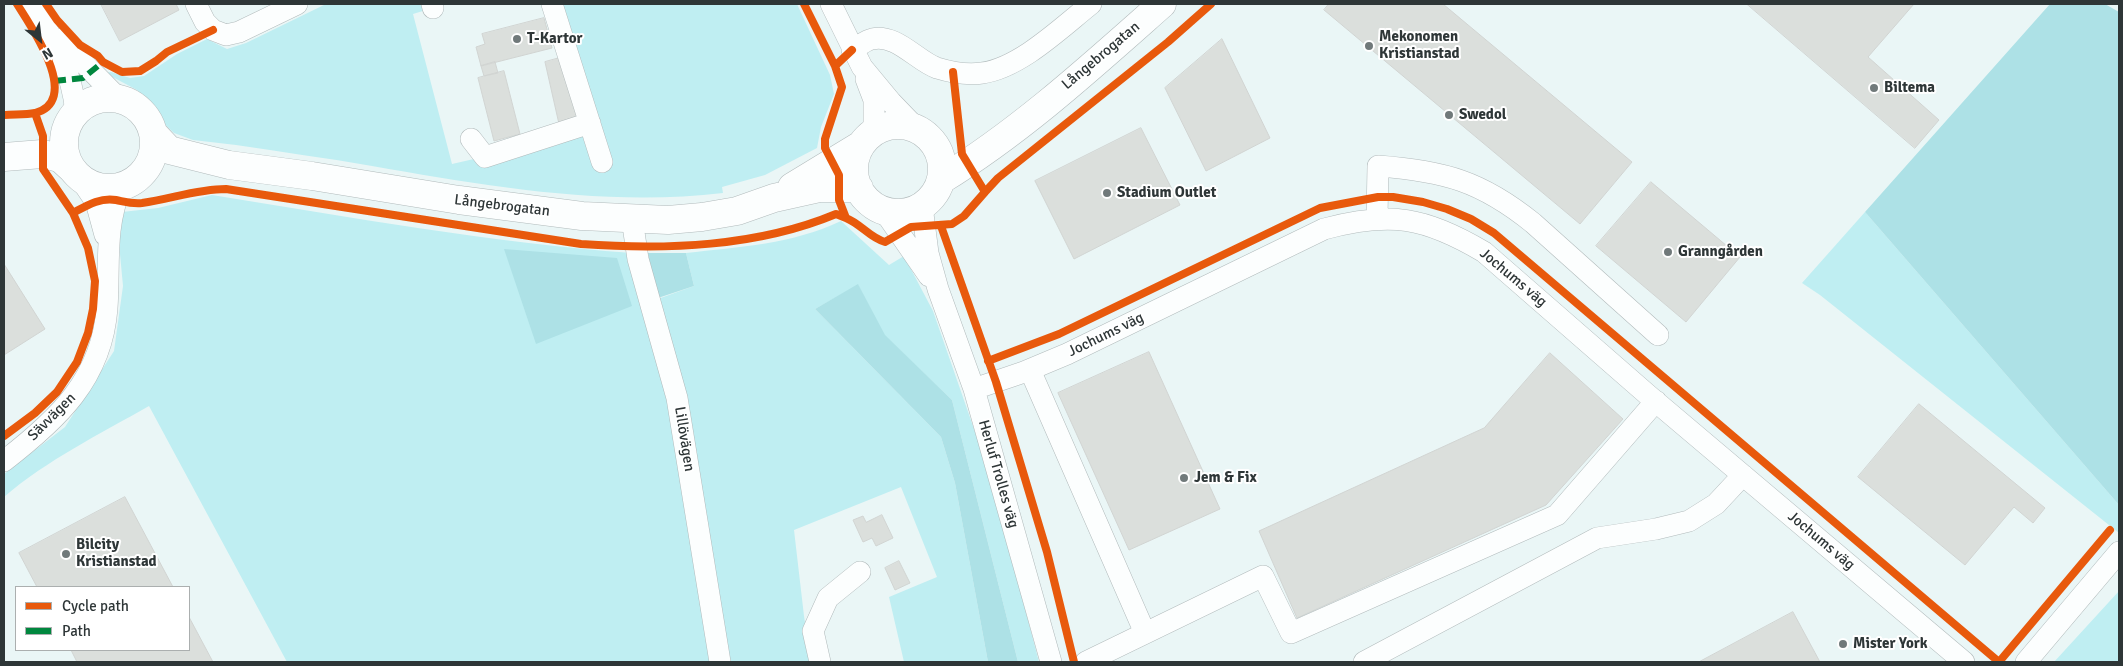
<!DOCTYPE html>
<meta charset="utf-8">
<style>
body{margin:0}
#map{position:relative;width:2123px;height:666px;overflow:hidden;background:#eaf6f6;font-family:Signika,sans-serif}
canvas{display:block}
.frame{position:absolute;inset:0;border:5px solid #2e3637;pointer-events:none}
.legend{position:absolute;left:15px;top:586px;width:175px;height:65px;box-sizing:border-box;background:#fff;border:1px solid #abafaf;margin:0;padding:6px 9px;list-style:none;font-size:15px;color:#2e3637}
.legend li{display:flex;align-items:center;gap:10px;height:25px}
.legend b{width:25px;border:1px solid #abafaf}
.north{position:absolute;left:15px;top:15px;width:50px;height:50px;-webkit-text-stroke:4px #fff;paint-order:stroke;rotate:151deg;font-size:14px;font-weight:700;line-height:20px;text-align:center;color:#2e3637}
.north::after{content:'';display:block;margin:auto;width:18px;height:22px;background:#2e3637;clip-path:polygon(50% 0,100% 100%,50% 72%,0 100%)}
</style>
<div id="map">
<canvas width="2123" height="666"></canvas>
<div class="frame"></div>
<ul class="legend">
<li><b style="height:6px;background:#e8590c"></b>Cycle path</li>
<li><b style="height:6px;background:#00873e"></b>Path</li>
</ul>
<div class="north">N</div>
</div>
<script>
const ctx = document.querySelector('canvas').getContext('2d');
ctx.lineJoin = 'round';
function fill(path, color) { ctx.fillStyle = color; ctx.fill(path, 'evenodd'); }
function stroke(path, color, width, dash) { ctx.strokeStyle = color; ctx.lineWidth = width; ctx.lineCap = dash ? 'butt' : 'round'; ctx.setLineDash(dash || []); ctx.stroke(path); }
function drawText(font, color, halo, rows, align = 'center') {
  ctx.font = font + ' Signika,sans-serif'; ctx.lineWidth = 4; ctx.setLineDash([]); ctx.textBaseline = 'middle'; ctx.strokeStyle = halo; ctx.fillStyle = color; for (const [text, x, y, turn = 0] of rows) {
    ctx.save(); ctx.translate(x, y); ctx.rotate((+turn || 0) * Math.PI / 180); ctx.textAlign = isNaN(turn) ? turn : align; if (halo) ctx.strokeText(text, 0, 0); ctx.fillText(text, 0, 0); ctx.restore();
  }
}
fill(new Path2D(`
 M326 4H424L426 10 413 14 452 164 601 130 561 4H797L830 75 834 94 821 127 817 148 765 175 722 187 723 193C606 207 487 186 372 166 327 158 281 152 236 145L193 140 174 133 160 120 137 90 105 73 111 72 130 78 144 76 177 54 207 39 227 49 246 43Z
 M212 195C351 217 491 243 632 253L667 389 715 662H287L149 406C100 434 47 460 4 497V474L65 427 114 351 123 286 118 233 122 212 158 208Z
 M1865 212 2119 505V533L1820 295 1802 283Z
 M841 221 889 265 904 256 933 311 990 475 1039 662H1018L952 400 884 335 858 285 815 309 941 437 955 483 988 662H904L889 597 937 577 901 487 794 530 804 616 811 662H730L690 413 655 300 694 286 686 253C739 247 793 244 841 221Z
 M2119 591V662H2054Z`), '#bfeef2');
fill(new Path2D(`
 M2050 4H2105L2119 12V505L1865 212Z
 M504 249 617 258 632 306 536 344Z
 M648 253H686L694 286 655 299Z
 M858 284 885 335 952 400 1018 662H988L955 483 941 437 815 309Z`), '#ade1e6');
const building = new Path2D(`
 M101 4H176L179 10 120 41Z
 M1329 4H1443L1632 162 1580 224 1324 10Z
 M1747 4H1914L1868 57 1939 120 1915 148Z
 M544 18 552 48 481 66 476 47 485 44 482 34Z
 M1222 39 1270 138 1206 171 1165 88Z
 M567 56 582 119 559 124 545 62Z
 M495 62 498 73 484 76 481 66Z
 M504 71 520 134 494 141 478 78Z
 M1141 128 1180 205 1074 259 1035 181Z
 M1651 182 1740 257 1686 322 1596 246Z
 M4 264 45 329 4 355Z
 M1149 352 1220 509 1129 550 1058 393Z
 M1550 353 1623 419 1546 505 1297 618 1259 531 1484 428Z
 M1919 404 2045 508 2033 523 2014 507 1965 565 1858 477Z
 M125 497 173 587H37L19 553Z
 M882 515 893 538 876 546 872 538 863 542 853 520 863 516 866 522Z
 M899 561 910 583 895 590 885 568Z
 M1793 612 1820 662H1699Z
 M189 617 213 662H77L71 650H189Z`);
fill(building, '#dbdfdc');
stroke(building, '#d1d4d2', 1);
const minor = new Path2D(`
 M32 4C54 40 72 70 76 113
 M196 4 205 22 213 30 226 35 239 32 297 4
 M432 4 433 8
 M552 4 602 162
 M831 4 862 67 891 102 917 129
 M60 39 120 100
 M852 50C858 47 866 40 872 39 896 33 917 61 937 68 950 72 968 75 982 73 1020 68 1062 27 1091 4
 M866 79 874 100V132
 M471 139 485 157 590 123
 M79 177 96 202 105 235
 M922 206 928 253 938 289 974 389 1051 662
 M884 211 929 276
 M1377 218 1378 166C1444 171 1481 181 1533 223L1658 335
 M632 219 638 259 677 398 720 662
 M1030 370 1145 633
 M974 389 1024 372 1067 354 1324 229C1391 211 1425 217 1484 252L1648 395 1964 662
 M4 461C57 420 102 379 107 308 110 265 104 228 121 187
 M820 662 813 631 828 598 860 572
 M1086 662 1263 576 1291 633 1557 515 1656 401
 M1364 662 1597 538 1656 529 1689 521 1716 504 1743 475
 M2026 662 2119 552`);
const major = new Path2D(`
 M64 143a45 45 0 1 1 90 0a45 45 0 1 1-90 0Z
 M854 169a44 44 0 1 1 88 0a44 44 0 1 1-88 0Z
 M153 133 169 150 229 165 312 176 459 200 582 216 668 220 702 217 737 211 774 198 819 188H859
 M4 157 42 154 60 158 72 169
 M941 180C1021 131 1092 66 1162 4
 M792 187 861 145`);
stroke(minor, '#b1babb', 22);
stroke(major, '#b1babb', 29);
stroke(minor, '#fcfefe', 21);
stroke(major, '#fcfefe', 28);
stroke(new Path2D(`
 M54 81 83 78 103 62`), '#00873e', 6, [12, 6]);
stroke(new Path2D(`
 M46 4 57 20 80 45 98 56 103 62 122 72 140 71 156 61 167 52 213 30
 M804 4 835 66
 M4 115C13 114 25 115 35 113 83 100 30 25 17 4
 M985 192 998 178 1168 42 1211 4
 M73 213C86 206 100 197 116 200 126 202 132 204 142 203 171 199 197 189 226 189L581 244C666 250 757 247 836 214L846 218 839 200V175L825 148V139L842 87 835 66 852 50
 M846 218C861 224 870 238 885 242L911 227 952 224 964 216 985 192 962 154 953 72
 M941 226 996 382 1047 552 1074 662
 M988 361 1059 334 1320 208 1378 197H1393L1423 202 1447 209 1471 219 1494 233 1999 662
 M4 436 35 413 57 392 77 362 88 333 93 309 95 281 88 248 73 213 43 169V136L35 113
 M1999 662 2110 530`), '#e8590c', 8);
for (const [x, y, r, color] of [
 [517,39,5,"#70797a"],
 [1369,46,5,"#70797a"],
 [1874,88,5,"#70797a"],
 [1449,115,5,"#70797a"],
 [1107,193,5,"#70797a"],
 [1668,252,5,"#70797a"],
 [1184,478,5,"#70797a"],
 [66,554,5,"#70797a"],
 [1843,644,5,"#70797a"]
]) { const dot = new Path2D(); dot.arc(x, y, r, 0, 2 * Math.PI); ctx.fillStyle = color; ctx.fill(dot); stroke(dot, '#fff', 2); }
drawText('bold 15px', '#2e3637', '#fff', [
 ["Mekonomen",1379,37],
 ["Kristianstad",1379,54],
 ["T-Kartor",527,39],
 ["Biltema",1884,88],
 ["Swedol",1459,115],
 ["Stadium Outlet",1117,193],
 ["Granngården",1678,252],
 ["Jem & Fix",1194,478],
 ["Bilcity",76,545],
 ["Kristianstad",76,562],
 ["Mister York",1853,644]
], 'left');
drawText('15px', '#2e3637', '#fff', [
 ["Långebrogatan",1101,56,-40],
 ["Långebrogatan",502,206,7],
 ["Jochums väg",1513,278,40],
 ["Jochums väg",1106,335,-26],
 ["Sävvägen",52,417,-45],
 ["Lillövägen",684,439,81],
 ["Herluf Trolles väg",998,474,74],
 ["Jochums väg",1821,541,40]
]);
</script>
